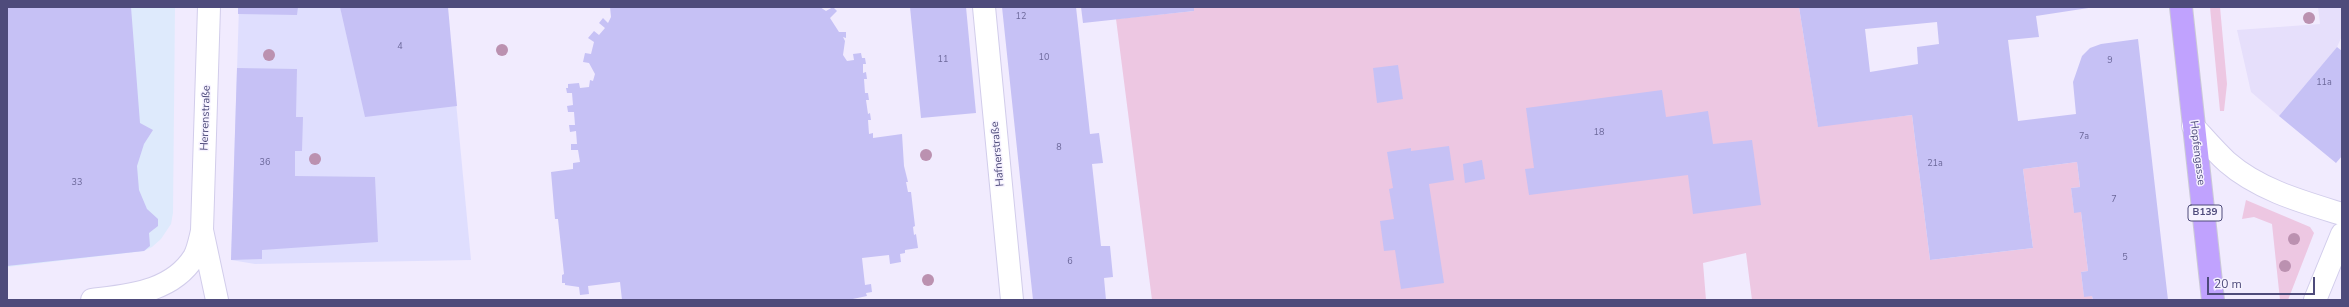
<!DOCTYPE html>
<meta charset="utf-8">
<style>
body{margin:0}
#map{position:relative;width:2349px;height:307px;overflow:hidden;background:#f1ebfe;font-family:"Nunito Sans",sans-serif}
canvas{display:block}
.frame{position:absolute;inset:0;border:8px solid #4e4b7b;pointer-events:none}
.scale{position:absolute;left:2207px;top:277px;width:108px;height:18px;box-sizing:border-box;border:2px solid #4e4b7b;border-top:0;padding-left:5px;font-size:12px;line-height:14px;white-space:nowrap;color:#4e4b7b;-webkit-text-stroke:3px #f6f2ff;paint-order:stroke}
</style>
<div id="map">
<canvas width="2349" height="307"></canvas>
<div class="frame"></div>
<div class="scale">20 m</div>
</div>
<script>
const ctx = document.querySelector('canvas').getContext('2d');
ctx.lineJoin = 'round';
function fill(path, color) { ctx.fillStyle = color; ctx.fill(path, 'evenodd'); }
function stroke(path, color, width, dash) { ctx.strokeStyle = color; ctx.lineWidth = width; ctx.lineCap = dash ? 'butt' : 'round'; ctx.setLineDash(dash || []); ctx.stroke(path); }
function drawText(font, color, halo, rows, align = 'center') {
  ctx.font = font + ' "Nunito Sans",sans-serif'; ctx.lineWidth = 3; ctx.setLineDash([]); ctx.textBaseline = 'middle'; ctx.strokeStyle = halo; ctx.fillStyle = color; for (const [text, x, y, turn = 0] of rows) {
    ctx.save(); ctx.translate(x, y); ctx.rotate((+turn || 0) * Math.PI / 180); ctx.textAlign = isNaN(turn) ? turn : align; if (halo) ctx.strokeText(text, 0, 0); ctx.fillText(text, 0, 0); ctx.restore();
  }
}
fill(new Path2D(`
 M2318 7H2342V36L2337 47 2279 116 2251 92 2237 30 2320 24Z`), '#e6dffb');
fill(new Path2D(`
 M239 7H447L471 260 255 264 231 260Z`), '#dfdefe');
fill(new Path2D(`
 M7 7H175L173 213 171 224 161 239 152 247 144 251 7 267Z`), '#deeafc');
fill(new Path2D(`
 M1194 7H1799L1818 126 1912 115 1930 260 2033 248 2023 169 2077 162 2080 187 2071 188 2074 212H2081L2088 271 2081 272 2084 296H2092L2093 300H1752L1746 253 1703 263 1706 300H1152L1116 19 1194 11Z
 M2210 7H2220L2227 84 2224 111H2220Z
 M2246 200 2310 227 2314 233 2288 300H2280L2272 224 2254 217 2242 219Z`), '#edc7e2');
fill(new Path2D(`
 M7 7H131L140 123 153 130 144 144 137 166 139 190 147 209 158 219V226L149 233 150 246 144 251 7 266Z
 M238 7H298L297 15 238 14Z
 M340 7H448L457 106 365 117Z
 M610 7H820L826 11 833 7 837 11 830 18 839 32H846V38L843 37 845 41 843 55 847 61 854 60 853 54 861 53 862 58H865L866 64H863V73L866 72 867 79H864L865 93H868L869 100H866L868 114 870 113 871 120H868L869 134 873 133V138L902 134 904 166 908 182H906L908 192H911L915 226 913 227 914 235 916 234 918 248 905 250V253L900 254 901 262 890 264 889 255 862 258 865 285 871 284 872 292 866 293 867 296 848 300H622L620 282 588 286 589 294 580 295 579 287 565 285V283H562V275L564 274 558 219H555L551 172 573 169V163L580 162 578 150H571V144H577L576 131 570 132 569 125H575L574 112H568L567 106 573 105 572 93H567L566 88H568V84L579 83 580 88 589 87 590 80 593 81 595 74 589 63 583 62 585 53 591 54 594 42 588 38 594 31 599 35 605 28 599 23 603 18 608 23 611 17Z
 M910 7H966L976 113 921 118Z
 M1002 7H1076L1090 134 1099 133 1103 163 1092 164 1101 246H1110L1113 277 1104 278 1106 300H1033Z
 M1081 7H1194V11L1083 23Z
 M1799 7H2095L2036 16 2039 37 2008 40 2018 121 2076 114 2073 82 2082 56 2090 48 2101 44 2138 39 2168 300H2093L2092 296 2084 297 2081 272 2088 271 2081 212 2074 213 2071 188 2080 187 2077 162 2023 169 2033 248 1930 260 1912 115 1818 127ZM1937 22 1939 44 1917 47 1918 64 1870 72 1865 29Z
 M2337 47 2342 51V156L2336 163 2279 116Z
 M1398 65 1403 99 1377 103 1373 68Z
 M237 68 297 69 296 117H303L302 151H295V176L375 177 378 242 262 250V259L231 260Z
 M1662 90 1666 117 1708 111 1713 144 1752 140 1761 205 1693 214 1688 175 1529 195 1525 169 1534 168 1526 108Z
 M1449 146 1454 180 1429 184 1444 283 1401 289 1395 250 1384 251 1380 221 1394 219 1389 189 1393 188 1387 152 1411 148V151Z
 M1482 160 1485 179 1465 183 1463 164Z`), '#c6c1f5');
const minor = new Path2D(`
 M209 7 202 230 217 300
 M984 7 1012 300
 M2193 126C2204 138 2215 151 2227 162 2259 190 2303 202 2342 214
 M92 300C130 295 172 292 194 257 198 250 200 239 202 231
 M2315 300 2342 234`);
const major = new Path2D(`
 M2181 7 2213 300`);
stroke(minor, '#d2cdeb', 24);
stroke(major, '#cac9d7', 24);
stroke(minor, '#fff', 22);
stroke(major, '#c0a2fe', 22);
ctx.fillStyle = '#bb91b0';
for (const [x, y] of [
 [2309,18],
 [502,50],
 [269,55],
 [926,155],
 [315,159],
 [2294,239],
 [2285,266],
 [928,280]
]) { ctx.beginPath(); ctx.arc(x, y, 6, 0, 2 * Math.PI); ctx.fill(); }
drawText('9px', '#6c689a', null, [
 ["12",1021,17],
 ["4",400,47],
 ["10",1044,58],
 ["11",943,60],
 ["9",2110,61],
 ["11a",2324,83],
 ["18",1599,133],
 ["7a",2084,137],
 ["8",1059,148],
 ["36",265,163],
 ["21a",1935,164],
 ["33",77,183],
 ["7",2114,200],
 ["5",2125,258],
 ["6",1070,262]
]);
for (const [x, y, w] of [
 [2205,213,34]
]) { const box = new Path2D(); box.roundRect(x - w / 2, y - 8, w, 16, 3); ctx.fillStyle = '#f6f2ff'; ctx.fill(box); stroke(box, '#4e4b7b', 1); }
drawText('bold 10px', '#4e4b7b', null, [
 ["B139",2205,213]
]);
drawText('11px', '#4e4b7b', '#f6f2ff', [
 ["Herrenstraße",206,118,-88],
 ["Hopfengasse",2197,153,83],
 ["Hafnerstraße",998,154,-95]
]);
</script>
